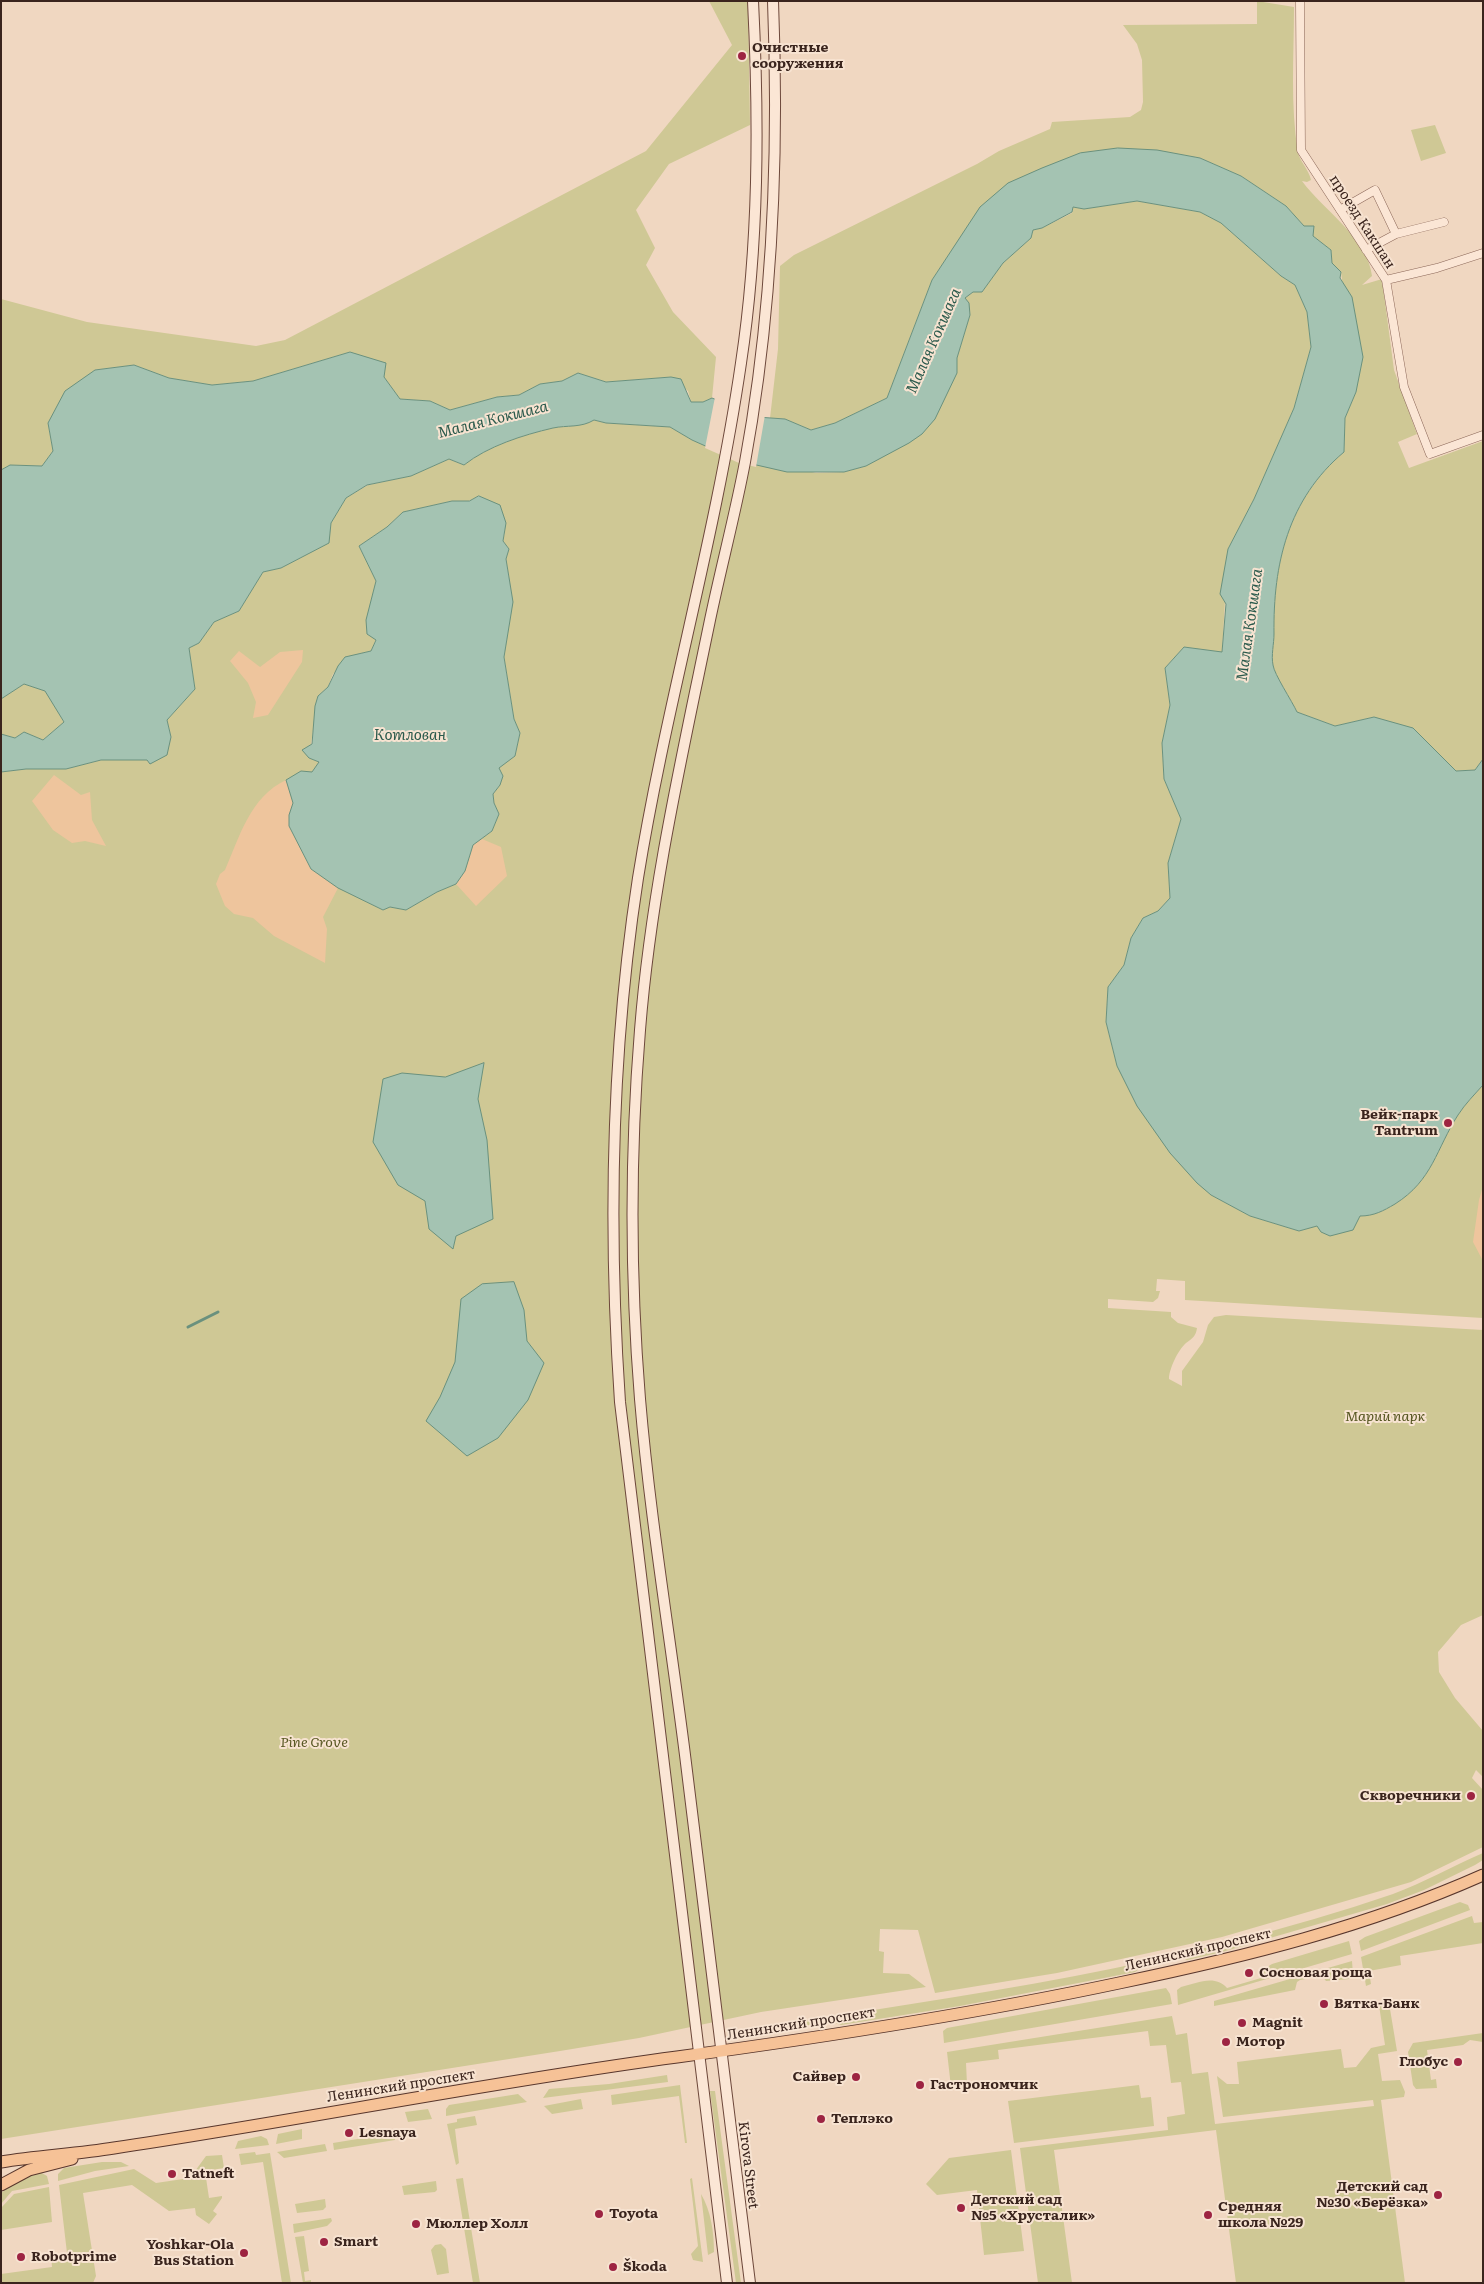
<!DOCTYPE html>
<meta charset="utf-8">
<style>
body{margin:0}
#map{position:relative;width:1484px;height:2284px;overflow:hidden;background:#f0d7c1;font-family:Literata,serif}
canvas{display:block}
.frame{position:absolute;inset:0;border:2px solid #3a241d;pointer-events:none}
</style>
<div id="map">
<canvas width="1484" height="2284"></canvas>
<div class="frame"></div>
</div>
<script>
const ctx = document.querySelector('canvas').getContext('2d');
ctx.lineJoin = 'round';
function fill(path, color) { ctx.fillStyle = color; ctx.fill(path, 'evenodd'); }
function stroke(path, color, width, dash) { ctx.strokeStyle = color; ctx.lineWidth = width; ctx.lineCap = dash ? 'butt' : 'round'; ctx.setLineDash(dash || []); ctx.stroke(path); }
function drawText(font, color, halo, rows, align = 'center') {
  ctx.font = font + ' Literata,serif'; ctx.lineWidth = 4; ctx.setLineDash([]); ctx.textBaseline = 'middle'; ctx.strokeStyle = halo; ctx.fillStyle = color; for (const [text, x, y, turn = 0] of rows) {
    ctx.save(); ctx.translate(x, y); ctx.rotate((+turn || 0) * Math.PI / 180); ctx.textAlign = isNaN(turn) ? turn : align; if (halo) ctx.strokeText(text, 0, 0); ctx.fillText(text, 0, 0); ctx.restore();
  }
}
fill(new Path2D(`
 M709 1H748L750 125 669 164 636 210 655 248 646 265 673 312 716 357 712 398 703 402H691L688 391 671 377 606 382 578 373 562 381 540 384 519 395 497 397 450 410 430 401 400 399 384 377 350 352 253 381 212 385 169 378 134 365 95 370 48 423 53 451 42 466 10 465 1 470V299L87 322 256 346 285 340 646 151 732 45Z
 M1257 1 1294 7C1294 56 1290 105 1298 153 1300 161 1309 170 1311 180L1307 182 1302 181C1323 210 1368 238 1372 276L1362 285 1382 279 1394 370 1417 434 1398 442 1409 468 1483 441V759L1475 770 1456 771 1436 751 1374 717 1335 726 1297 712C1292 701 1274 674 1273 665 1271 655 1274 644 1274 634 1273 564 1288 499 1344 452L1345 418 1356 392 1341 272 1332 263 1331 250 1313 236 1286 206 1241 176 1200 158 1179 155 952 250 932 280 887 398 835 423 811 430 785 419 770 418 778 349 780 266 794 255 977 164 999 151 1050 129 1052 122 1130 117 1141 110 1143 102 1142 60 1137 44 1123 25 1257 24Z
 M1435 125 1446 153 1421 161 1411 130Z
 M1137 201 1200 212 1221 223 1281 276 1295 285 1307 312 1311 347 1294 408 1254 499 1228 549 1222 653 1184 647 1165 668 1170 705 1162 743 1164 779 1181 819 1168 863 1170 898 1158 911 1143 918 1131 938 1124 965 1108 987 1106 1022 1117 1066 1211 1195 1250 1216 1299 1231 1312 1227 1356 1221 1360 1216C1374 1216 1383 1211 1395 1204 1433 1180 1436 1149 1458 1115 1465 1104 1475 1094 1483 1085V1318L1185 1300V1281L1157 1279 1156 1291H1160L1158 1298 1153 1302 1108 1299V1308L1171 1312V1317L1178 1323 1197 1328C1196 1336 1192 1339 1186 1343 1178 1350 1169 1369 1169 1379L1182 1386V1371L1203 1342 1208 1325 1214 1317 1226 1315 1483 1330V1615L1461 1625 1438 1652 1439 1672 1455 1698 1483 1731V1777L1476 1770 1472 1778 1483 1790V1847L1411 1882 1222 1937 1057 1973 935 1993 918 1930 880 1929 879 1951 884 1952 883 1973 909 1974 926 1987 761 2012 639 2038 560 2051 1 2139V772L26 769H66L101 760H130L171 737 167 720 195 689 189 648 199 643 214 622 239 611 263 572 281 568 328 543 331 523 346 498 368 485 411 476 449 459 464 465C488 446 523 435 553 428 567 425 581 428 594 420L606 423 670 427 692 440 710 447 816 473 844 472 866 466 957 373V358L970 315 965 298 973 292H982L1003 263 1031 238 1033 230 1042 228 1072 213 1073 207 1084 209ZM479 496 488 501 505 531 503 541 509 549 506 559 509 577 508 630 504 657 514 719 520 733 515 756 498 768 500 785 493 794 494 803 499 814 492 831 473 845 465 871 456 884 437 892 406 910 390 907 383 910 338 887 311 869 289 826 312 772 320 762 309 758 318 696 328 687 333 674 359 654 371 651 376 639 372 600 376 581 359 546 387 527 403 512 452 501H469Z
 M24 684 46 691 64 722 43 740 24 732 15 738 1 734V699Z
 M1483 1853V1860L1475 1865 1424 1890 1387 1904 1222 1952 1187 1960 1180 1957 1145 1965 1135 1972 960 2006 841 2025 832 2022 745 2034V2031L748 2029C966 1996 1184 1966 1393 1894 1423 1883 1453 1866 1483 1853Z
 M1460 1902 1468 1905 1470 1910 1361 1951 1359 1941 1365 1937Z
 M1472 1916 1474 1923 1483 1922V1943L1400 1956 1401 1965 1369 1971 1371 1984 1366 1986 1361 1957Z
 M1349 1941 1352 1954 1178 2005 1177 1990 1181 1987C1197 1983 1215 1974 1227 1988L1261 1978 1264 1969 1272 1964Z
 M1352 1961 1353 1974 1350 1979 1326 1981 1322 1976 1300 1980 1297 1982 1295 1990 1214 2006V2001Z
 M1166 1988 1170 1994 1172 2004 944 2043 943 2031 947 2028Z
 M1389 2003 1397 2051 1378 2054 1382 2081 1400 2080 1405 2092 1404 2097 1381 2100 1405 2283H1236L1216 2130 1054 2150 1072 2283H1038L1020 2148 1168 2130 1167 2117 1185 2114 1181 2082 1171 2083 1166 2045 1150 2046 1148 2031 998 2050 999 2059 966 2063 967 2084 951 2087 947 2052 1172 2016 1176 2035 1187 2033 1192 2074 1208 2072 1215 2124 1374 2106 1373 2100 1223 2117 1217 2076 1227 2084H1239L1237 2062 1341 2049 1344 2068 1356 2067 1371 2048 1385 2045 1379 2005Z
 M1483 2033V2042L1470 2040 1463 2045 1427 2050 1431 2080 1436 2079 1437 2088 1416 2089 1413 2085 1408 2052 1413 2043Z
 M667 2075 668 2082 543 2098 549 2089 609 2084Z
 M680 2085 687 2143H685L679 2096 612 2105 611 2095Z
 M1139 2085 1141 2098 1151 2097 1154 2126 1014 2143 1008 2101Z
 M710 2091H715L741 2283H736Z
 M518 2094 527 2102 446 2116V2109L449 2105Z
 M581 2099 583 2109 552 2114 544 2106Z
 M428 2109 432 2119 408 2122 405 2112Z
 M475 2116 477 2125 455 2129 459 2163 456 2165 447 2124 457 2122V2119Z
 M302 2129V2139L276 2144 278 2134Z
 M394 2133 395 2140 334 2150 333 2143Z
 M261 2136 267 2139 269 2145 235 2149 238 2141Z
 M325 2144 327 2151 284 2158 277 2152Z
 M1011 2150 1024 2251 984 2255 977 2190 937 2195 926 2184 949 2158Z
 M255 2152 256 2155 270 2153 291 2283H282L263 2162 241 2165 239 2154Z
 M222 2155 224 2168 205 2171 209 2198 222 2196V2198L213 2211 217 2214 209 2224 196 2215 195 2208 169 2211 132 2185 83 2193 96 2276 93 2283H1V2274L52 2267 51 2255 67 2253 59 2185 134 2169 156 2183 190 2178 206 2156Z
 M102 2162H121L129 2166 95 2171 58 2181V2174L64 2168Z
 M40 2172 47 2176 49 2184 12 2191 1 2204V2193C13 2183 26 2177 40 2172Z
 M463 2178 464 2185 480 2283H473L456 2179Z
 M692 2178 703 2262 693 2260 691 2254 698 2246 690 2179Z
 M436 2181 437 2190 435 2192 404 2195 402 2186Z
 M49 2187 52 2222 1 2230V2208L14 2194Z
 M701 2194C711 2211 714 2232 714 2252L708 2255Z
 M325 2199 326 2207 323 2210 297 2213 295 2204Z
 M331 2218 332 2221 327 2226 294 2233 293 2224Z
 M304 2236 309 2271 304 2272 305 2281 311 2280V2283H303L295 2237Z
 M441 2244 446 2249 449 2273 437 2275 431 2250 435 2245Z`), '#cfc895');
fill(new Path2D(`
 M303 650 302 662 268 715 253 718 256 702 248 683 230 661 239 651 260 667 280 652Z
 M54 775 81 795 90 792 92 820 106 846 85 841 72 843 53 830 32 801Z
 M286 780 293 803 289 815V826L311 869 338 888 323 917 327 929 325 963 274 936 253 918 234 914 225 906 216 884 220 874 225 870C240 836 250 797 286 780Z
 M482 839 501 847 507 876 476 906 456 884 465 871 473 845Z
 M1483 1186V1261L1473 1242 1479 1200Z`), '#eec59d');
const water = new Path2D(`
 M1118 148 1157 150 1200 158 1241 176 1286 206 1304 226H1314L1313 236 1331 250 1332 263 1341 272 1340 278 1352 297 1363 357 1356 392 1345 418 1344 452C1288 499 1273 564 1274 634 1274 644 1271 655 1273 665 1274 674 1292 701 1297 712L1335 726 1374 717 1413 728 1456 771 1475 770 1483 759V1085C1475 1094 1465 1104 1458 1115 1436 1149 1433 1180 1395 1204 1383 1211 1374 1216 1360 1216L1353 1230 1330 1236 1321 1232 1317 1226 1299 1231 1250 1216 1211 1195 1197 1183 1170 1153 1137 1106 1117 1066 1106 1022 1108 987 1124 965 1131 938 1143 918 1158 911 1170 898 1168 863 1181 819 1164 779 1162 743 1170 705 1165 668 1184 647 1222 652 1226 604 1220 594 1228 549 1254 499 1294 408 1311 347 1307 312 1295 285 1281 276 1221 223 1200 212 1137 201 1084 209 1073 207 1072 212 1042 228 1033 230 1031 238 1003 263 982 292H973L965 298 969 303 970 315 957 358V373L935 419 922 434 909 443 866 466 844 472H787L739 461 692 440 670 427 606 423 594 420C581 428 567 425 553 428 523 435 488 446 464 465L449 459 411 476 367 485 346 498 331 523 329 543 281 568 263 572 239 611 214 622 199 643 189 648 195 689 167 720 171 737 167 755 150 764 147 760H101L66 769H26L1 772V734L15 738 24 732 43 740 64 722 45 691 24 684 1 699V470L10 465 42 466 53 451 48 423 65 391 95 370 134 365 169 378 212 385 253 381 350 352 386 363 384 377 400 399 430 401 450 410 497 397 519 395 540 384 562 381 578 373 606 382 671 377 681 379 691 402H703L712 398 757 417 785 419 811 430 835 423 887 398 932 280 980 207 1008 183 1042 168 1080 153Z
 M479 496 500 505 506 523 503 541 509 549 506 559 513 602 504 657 514 719 520 733 515 756 499 768 503 776 500 785 493 794 494 803 499 814 492 831 473 845 465 871 456 884 437 892 406 910 390 907 383 910 338 888 311 869 289 826V815L293 803 286 780 301 771 312 772 319 762 309 758 302 750 312 744 315 706 318 696 328 687 338 666 345 657 371 651 376 640 367 634 366 620 376 581 359 546 387 527 403 512 452 501H469Z
 M484 1063 478 1099 487 1140 493 1219 456 1236 453 1249 429 1229 425 1201 398 1185 373 1142 383 1079 402 1073 445 1077Z
 M514 1282 524 1310 527 1341 544 1363 528 1400 498 1438 467 1456 426 1421 440 1397 455 1362 461 1299 482 1284Z`);
fill(water, '#a4c3b2');
stroke(water, '#6a917e', 1);
fill(new Path2D(`
 M715 397 757 414 765 415 756 467 739 463 705 448Z`), '#f0d7c1');
stroke(new Path2D(`
 M188 1327 218 1312`), '#6a917e', 3);
const minor = new Path2D(`
 M1300 1 1301 150 1386 280 1404 387 1430 454 1483 435
 M1340 210 1375 190 1396 234
 M1366 250 1396 234 1444 222
 M1386 280 1437 268 1483 253`);
const secondary = new Path2D(`
 M727 2283 620 1402C608 1226 611 1052 638 878 666 705 716 536 741 363 759 244 759 121 753 1
 M750 2283C727 2107 708 1931 685 1755 670 1636 650 1518 640 1399 630 1276 630 1153 640 1030 651 891 682 756 710 620 721 567 735 515 745 462 773 310 779 156 773 1`);
const primary = new Path2D(`
 M1 2162C39 2156 77 2154 114 2148 302 2120 489 2082 677 2057 825 2037 973 2014 1119 1983 1244 1957 1366 1927 1483 1875
 M1 2185 29 2170 72 2159`);
stroke(minor, '#8b6758', 9);
stroke(secondary, '#6d483b', 12);
stroke(primary, '#58362c', 13);
stroke(minor, '#fbe6d5', 8);
stroke(secondary, '#fbe6d5', 10);
stroke(primary, '#f6c297', 11);
for (const [x, y, r, color] of [
 [742,56,5,"#9d2442"],
 [1448,1123,5,"#9d2442"],
 [1471,1796,5,"#9d2442"],
 [1249,1973,5,"#9d2442"],
 [1324,2004,5,"#9d2442"],
 [1242,2023,5,"#9d2442"],
 [1226,2042,5,"#9d2442"],
 [1458,2062,5,"#9d2442"],
 [856,2077,5,"#9d2442"],
 [920,2085,5,"#9d2442"],
 [821,2119,5,"#9d2442"],
 [349,2133,5,"#9d2442"],
 [172,2174,5,"#9d2442"],
 [1438,2195,5,"#9d2442"],
 [961,2208,5,"#9d2442"],
 [599,2214,5,"#9d2442"],
 [1208,2215,5,"#9d2442"],
 [416,2224,5,"#9d2442"],
 [324,2242,5,"#9d2442"],
 [244,2253,5,"#9d2442"],
 [21,2257,5,"#9d2442"],
 [613,2267,5,"#9d2442"]
]) { const dot = new Path2D(); dot.arc(x, y, r, 0, 2 * Math.PI); ctx.fillStyle = color; ctx.fill(dot); stroke(dot, '#f7e3d1', 2); }
drawText('bold 14px', '#3a241d', '#f7e3d1', [
 ["Очистные",752,48],
 ["сооружения",752,64],
 ["Вейк-парк",1438,1115,"right"],
 ["Tantrum",1438,1131,"right"],
 ["Скворечники",1461,1796,"right"],
 ["Сосновая роща",1259,1973],
 ["Вятка-Банк",1334,2004],
 ["Magnit",1252,2023],
 ["Мотор",1236,2042],
 ["Глобус",1448,2062,"right"],
 ["Сайвер",846,2077,"right"],
 ["Гастрономчик",930,2085],
 ["Теплэко",831,2119],
 ["Lesnaya",359,2133],
 ["Tatneft",182,2174],
 ["Детский сад",1428,2187,"right"],
 ["№30 «Берёзка»",1428,2203,"right"],
 ["Детский сад",971,2200],
 ["№5 «Хрусталик»",971,2216],
 ["Средняя",1218,2207],
 ["школа №29",1218,2223],
 ["Toyota",609,2214],
 ["Мюллер Холл",426,2224],
 ["Smart",334,2242],
 ["Yoshkar-Ola",234,2245,"right"],
 ["Bus Station",234,2261,"right"],
 ["Robotprime",31,2257],
 ["Škoda",623,2267]
], 'left');
drawText('14px', '#3a241d', '#f7e3d1', [
 ["проезд Какшан",1362,222,57],
 ["Ленинский проспект",1198,1950,-13],
 ["Ленинский проспект",801,2024,-9],
 ["Ленинский проспект",401,2086,-9],
 ["Kirova Street",748,2165,83]
]);
drawText('italic 14px', '#575722', '#f7e3d1', [
 ["Марий парк",1385,1417],
 ["Pine Grove",314,1743]
]);
drawText('italic 15px', '#2b5a4c', '#f7e3d1', [
 ["Малая Кокшага",934,341,-66],
 ["Малая Кокшага",493,420,-14],
 ["Малая Кокшага",1250,625,-82],
 ["Котлован",410,736]
]);
</script>
